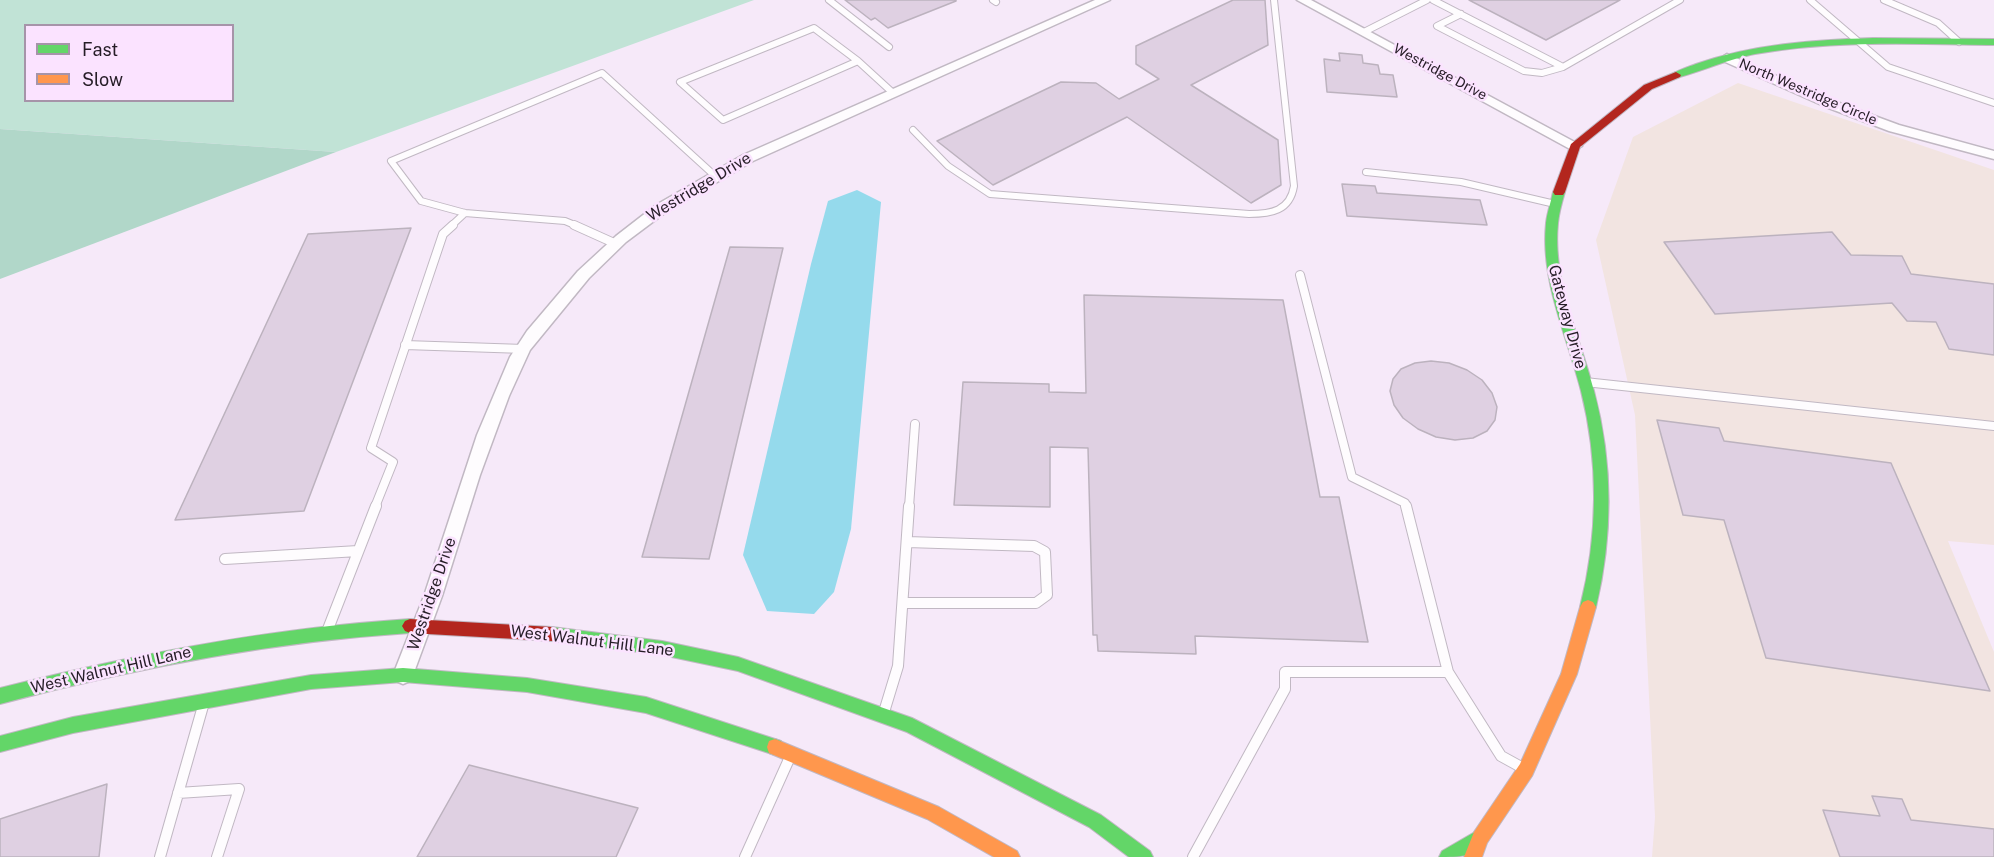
<!DOCTYPE html>
<style>
body{margin:0}
#map{position:relative;width:1994px;height:857px;overflow:hidden;background:#f6e9f9;font-family:"Public Sans",sans-serif}
canvas{display:block}
.legend{position:absolute;left:24px;top:24px;width:210px;height:78px;box-sizing:border-box;background:#fbe3ff;border:2px solid #a694a9;margin:0;padding:8px 10px;list-style:none;font-size:18px;color:#261d27}
.legend li{display:flex;align-items:center;gap:12px;height:30px}
.legend b{width:30px;border:2px solid #a694a9}
</style>
<div id="map">
<canvas width="1994" height="857"></canvas>
<ul class="legend">
<li><b style="height:8px;background:#63d668"></b>Fast</li>
<li><b style="height:8px;background:#ff974d"></b>Slow</li>
</ul>
</div>
<script>
const ctx = document.querySelector('canvas').getContext('2d');
ctx.lineJoin = 'round';
function fill(path, color) { ctx.fillStyle = color; ctx.fill(path, 'evenodd'); }
function stroke(path, color, width, dash) { ctx.strokeStyle = color; ctx.lineWidth = width; ctx.lineCap = dash ? 'butt' : 'round'; ctx.setLineDash(dash || []); ctx.stroke(path); }
function drawText(font, color, halo, rows, align = 'center') {
  ctx.font = font + ' "Public Sans",sans-serif'; ctx.lineWidth = 5; ctx.setLineDash([]); ctx.textBaseline = 'middle'; ctx.strokeStyle = halo; ctx.fillStyle = color; for (const [text, x, y, turn = 0] of rows) {
    ctx.save(); ctx.translate(x, y); ctx.rotate((+turn || 0) * Math.PI / 180); ctx.textAlign = isNaN(turn) ? turn : align; if (halo) ctx.strokeText(text, 0, 0); ctx.fillText(text, 0, 0); ctx.restore();
  }
}
fill(new Path2D(`
 M1738 83 1994 170V545L1948 541 1994 652V857H1652L1655 817 1635 415 1596 240 1633 137Z`), '#f2e4e1');
fill(new Path2D(`
 M0 0H754L336 152 0 129ZM26 26H232V100H26Z`), '#c1e3d6');
fill(new Path2D(`
 M0 129 336 152 0 279Z`), '#b1d7c9');
fill(new Path2D(`
 M857 190 881 202 851 529 834 592 814 614 767 611 743 555 811 264 828 201Z`), '#95daec');
const building = new Path2D(`
 M845 0H956V1L888 28 875 18 871 20Z
 M1233 0H1265L1268 45 1191 85 1278 140 1281 185 1251 203 1127 117 993 185 937 141 1061 82 1096 83 1119 99 1159 79 1136 64V46Z
 M1469 0H1620L1546 40Z
 M1339 53 1362 55 1363 63 1378 65 1380 74 1393 75 1397 97 1327 92 1324 59 1340 61Z
 M1342 184 1375 186 1377 193 1480 200 1487 225 1347 216Z
 M411 228 304 511 175 520 308 234Z
 M1832 232 1851 255 1902 256 1911 274 1994 284V355L1949 349 1936 322 1907 321 1892 303 1715 314 1664 242Z
 M730 247 783 248 709 559 642 557Z
 M1084 295 1283 300 1320 497H1339L1368 642 1195 636 1196 654 1098 651 1097 635H1093L1088 448 1050 447V507L954 505 963 382 1049 384V392L1086 393Z
 M1431 361 1449 363 1467 370 1482 380 1492 393 1497 407 1495 420 1487 431 1473 438 1455 440 1436 437 1418 429 1403 418 1394 405 1390 391 1393 379 1401 369 1415 363Z
 M1657 420 1719 428 1724 441 1891 463 1990 691 1766 658 1724 520 1683 515Z
 M469 765 638 808 616 857H417Z
 M107 784 99 857H0V819Z
 M1872 796 1902 799 1911 820 1994 829V857H1840L1823 810 1880 816Z`);
fill(building, '#dfd0e2');
stroke(building, '#bcb2be', 1.5);
const laneFar2 = new Path2D(`
 M829 0 889 47
 M993 0 996 2
 M1433 0 1563 67 1680 0
 M1810 0 1888 67 1994 103
 M1884 0 1938 23 1959 42
 M1461 14 1437 26 1524 71 1542 73 1563 67
 M814 28 858 61 723 120 680 82Z
 M1364 32 1427 0
 M858 61 893 93
 M913 130 948 166 990 194 1249 214C1271 214 1290 211 1294 186L1274 0
 M1366 172 1461 182 1555 204
 M451 226 465 213
 M577 226 565 221 465 213 421 201 391 161 602 73 714 175`);
const laneFar1 = new Path2D(`
 M574 225 614 243
 M1300 275 1352 477 1405 503 1406 507
 M405 345 524 349
 M1585 382 1994 426
 M375 507 393 462 371 448 443 234 453 225
 M909 507 915 424`);
const lane = new Path2D(`
 M1406 506 1448 672
 M225 559 358 551
 M903 603H1036L1047 595 1045 552 1034 546 907 542
 M328 629 376 506
 M884 712 898 666 909 506
 M178 793 239 789 217 857
 M160 857 203 706
 M745 857 790 757
 M1193 857 1285 689V672H1448L1501 756 1521 767`);
const street = new Path2D(`
 M1095 0H1110L753 161 666 212 626 242 589 278 530 350 509 396 480 475 442 596 413 675 410 681 403 684 396 681 393 675 424 596 477 435 510 357 527 331 578 271 616 236 656 205 743 155Z
 M1297 0H1311L1582 146 1575 150 1570 149Z
 M1727 54 1834 101 1899 125 1994 151V159L1889 131 1826 107 1723 61 1721 58Z`);
const fast = new Path2D(`
 M1873 38 1994 39V45C1914 44 1834 40 1755 54 1728 59 1703 71 1676 78L1671 75C1678 70 1688 67 1696 64 1753 44 1813 40 1873 38Z
 M1559 188 1565 192C1562 202 1559 213 1558 223 1552 282 1580 336 1594 391 1613 462 1613 536 1596 607L1593 612 1588 614 1583 612 1580 607C1598 537 1599 462 1581 391 1567 336 1540 281 1546 223 1547 213 1551 202 1553 192Z
 M410 619 415 621 418 626 415 631 410 633C270 642 135 668 0 704V688C135 654 270 628 410 619Z
 M552 627 662 641 738 657 912 718 1101 815 1150 851 1153 857H1129L1089 827 907 732 738 671 662 655 552 641 546 639 544 634 546 629Z
 M403 668 527 678 646 697 775 739 781 741 783 747 781 753 775 755 646 713 527 692 403 682 311 689 73 733 0 752V736L73 717 311 675Z
 M1480 829 1486 832 1489 838C1481 857 1457 857 1439 857L1442 851Z`);
const slow = new Path2D(`
 M1588 600 1593 602 1596 607 1577 674 1532 776 1487 843 1482 857H1464L1474 832 1520 764 1561 674 1580 607 1583 602Z
 M775 739 939 807 1017 851 1020 857H994L927 819 769 753 767 747 769 741Z`);
const jam = new Path2D(`
 M1676 72 1681 75 1680 77 1652 89 1580 147 1565 192 1563 195H1555L1553 192 1571 144 1644 85Z
 M410 619 552 627 558 629 560 634 558 639 552 641 410 633 405 631 402 626 405 621Z`);
stroke(laneFar2, '#c1b8c3', 8);
stroke(laneFar1, '#c1b8c3', 10);
stroke(lane, '#c1b8c3', 12);
stroke(street, '#c1b8c3', 3);
stroke(fast, '#c1b8c3', 2);
stroke(slow, '#c1b8c3', 2);
stroke(jam, '#c1b8c3', 2);
stroke(laneFar2, '#fefcfe', 6);
stroke(laneFar1, '#fefcfe', 8);
stroke(lane, '#fefcfe', 10);
fill(street, '#fefcfe');
fill(fast, '#63d668');
fill(slow, '#ff974d');
fill(jam, '#b3261e');
drawText('14px', '#261d27', '#fbe3ff', [
 ["Westridge Drive",1440,72,28],
 ["North Westridge Circle",1808,92,23]
]);
drawText('16px', '#261d27', '#fbe3ff', [
 ["Westridge Drive",699,187,-31],
 ["Gateway Drive",1567,317,75],
 ["Westridge Drive",432,594,-71],
 ["West Walnut Hill Lane",592,641,7],
 ["West Walnut Hill Lane",111,670,-13]
]);
</script>
